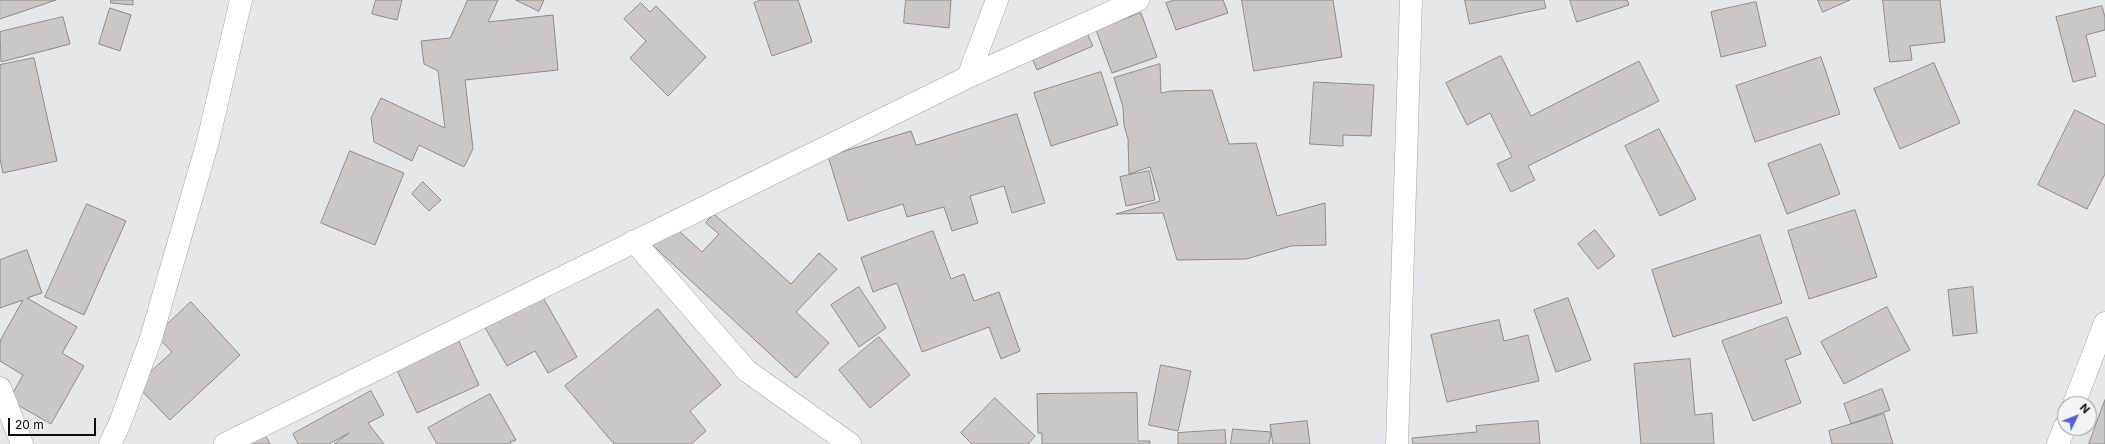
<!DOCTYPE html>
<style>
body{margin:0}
#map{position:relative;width:2105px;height:444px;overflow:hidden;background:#e5e7eb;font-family:Inter,sans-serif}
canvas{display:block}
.north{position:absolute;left:2057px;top:396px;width:40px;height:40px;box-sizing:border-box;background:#f3f4f8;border:1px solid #97979a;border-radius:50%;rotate:47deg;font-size:11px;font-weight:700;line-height:16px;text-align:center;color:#0c0c0e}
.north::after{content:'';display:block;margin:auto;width:14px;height:18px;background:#5561d8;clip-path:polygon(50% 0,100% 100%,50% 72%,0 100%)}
.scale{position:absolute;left:8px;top:418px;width:88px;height:18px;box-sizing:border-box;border:2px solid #0c0c0e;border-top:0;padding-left:5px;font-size:12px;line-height:14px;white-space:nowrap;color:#0c0c0e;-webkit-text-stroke:3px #f3f4f8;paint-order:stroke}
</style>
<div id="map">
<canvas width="2105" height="444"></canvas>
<div class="north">N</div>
<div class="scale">20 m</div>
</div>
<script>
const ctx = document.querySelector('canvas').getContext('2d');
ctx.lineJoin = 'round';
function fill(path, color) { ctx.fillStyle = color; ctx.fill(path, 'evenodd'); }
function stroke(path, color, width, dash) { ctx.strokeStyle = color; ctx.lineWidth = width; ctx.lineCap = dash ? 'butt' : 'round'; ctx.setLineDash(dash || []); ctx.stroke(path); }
const building = new Path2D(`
 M0 0H56L0 19Z
 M111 0H133V5L111 3Z
 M376 0H402L397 20 372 14Z
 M468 0H498L488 22 553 15 558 70 465 80 473 149 464 167 419 145 412 161 374 142 371 118 381 98 445 128 438 71 424 64 421 41 450 38Z
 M516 0H544L539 11Z
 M761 0H798L812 42 772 56 754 3Z
 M906 0H951L949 28 904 23Z
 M1175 0H1223L1228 13 1176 30 1166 3Z
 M1242 0H1333L1342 57 1254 71Z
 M1465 0H1544L1546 8 1470 24Z
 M1570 0H1627L1629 5 1577 22Z
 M1818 0H1850L1823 12Z
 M1883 0H1940L1945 42 1910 46 1912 60 1890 62Z
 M1756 2 1766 46 1721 57 1711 12Z
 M641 3 650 12 656 6 706 57 668 96 630 58 646 41 624 19Z
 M2102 6 2105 17V30L2086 35 2096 76 2073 82 2056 17Z
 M110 8 131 15 120 51 99 44Z
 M1141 13 1157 57 1112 73 1096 30Z
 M63 17 70 44 1 62 0 32Z
 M1081 20 1093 46 1037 70 1026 44Z
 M1501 56 1531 116 1639 61 1659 101 1528 166 1535 180 1511 192 1497 164 1512 157 1490 113 1467 125 1446 83Z
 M1821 57 1840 114 1755 142 1736 86Z
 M34 58 57 161 3 173 0 159V65Z
 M1934 63 1960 123 1900 149 1874 89Z
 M1160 64 1161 93 1171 91 1212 90 1229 144 1256 143 1277 216 1325 203 1326 245 1291 246 1246 259 1177 260 1163 213 1116 214 1160 201 1150 167 1129 174 1128 139 1124 125 1123 107 1114 78Z
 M1101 72 1118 125 1051 146 1034 93Z
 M1314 82 1374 85 1371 136 1343 135V146L1310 144Z
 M2075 110 2105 125V174L2087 209 2038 185Z
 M1017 114 1045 203 1012 213 1004 186 970 196 978 223 952 231 944 207 907 217 903 204 848 221 828 156 911 131 916 145Z
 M1659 129 1696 199 1660 216 1625 146Z
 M1821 144 1840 194 1787 214 1768 164Z
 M350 151 404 173 375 245 321 223Z
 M1149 171 1155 200 1126 206 1120 177Z
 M423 182 441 200 429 211 412 194Z
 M87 204 126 221 84 315 45 297Z
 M1855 210 1877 277 1809 299 1788 231Z
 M714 214 791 284 819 253 837 269 796 312 829 343 796 378 648 241 667 220 702 252 719 234 706 223Z
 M1595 230 1615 256 1598 269 1578 244Z
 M933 231 951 279 964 274 974 301 999 292 1020 351 1001 359 989 327 922 352 897 283 873 292 861 258Z
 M1760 235 1782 303 1673 337 1652 270Z
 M27 250 42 293 27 298 77 327 62 353 84 366 51 424 9 400 23 375 0 361V341L23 300 0 308V260Z
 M859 287 886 328 859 347 831 305Z
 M1973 287 1977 333 1953 336 1948 290Z
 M541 294 577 357 548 373 535 351 507 366 484 326Z
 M1568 298 1591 360 1556 372 1534 310Z
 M191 302 240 355 170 420 136 385 172 352 156 335Z
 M1887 307 1910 350 1844 384 1821 342Z
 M658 309 721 385 690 411 706 431 691 444H614L565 386Z
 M1787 317 1801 354 1785 360 1801 403 1753 421 1722 341Z
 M1499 320 1504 341 1528 335 1539 381 1447 402 1431 335Z
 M456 335 479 385 417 413 394 364Z
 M879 337 910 375 870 408 839 370Z
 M1690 359 1695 415 1712 413 1714 444H1641L1634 364Z
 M1161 365 1191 371 1178 431 1149 425Z
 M1882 389 1890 410 1851 424 1844 404Z
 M371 391 384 415 368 423 384 444H334L349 433 329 444H298L293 434Z
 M1137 393 1138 441H1150V444H1042V433H1038L1037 394Z
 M490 394 516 440 510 442 511 444H437L428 428Z
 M995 398 1035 436 1028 444H972L961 433Z
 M2105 400V444H2089Z
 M1884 414 1893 444H1832L1829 431Z
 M1307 421 1310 444H1273L1270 425Z
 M1538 421 1540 444H1413L1412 438 1477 432 1476 426Z
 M1233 429 1271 432 1269 444H1231Z
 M1225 430 1226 444H1178V433Z
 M265 435 270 444H248Z`);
fill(building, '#ccc7c6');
stroke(building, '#908b8a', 1);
const minor = new Path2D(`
 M968 77 997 0
 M634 241 747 371 850 444
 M0 388 22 444
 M2074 404 2105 323
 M110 444 120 423 151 338 208 141 241 0
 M225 444 968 77 1138 0
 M2058 444 2065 426`);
const tertiary = new Path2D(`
 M1397 444 1411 0`);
stroke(minor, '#a3a5a8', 23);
stroke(tertiary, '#a3a5a8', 23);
stroke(minor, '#fff', 22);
stroke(tertiary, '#fff', 22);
</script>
